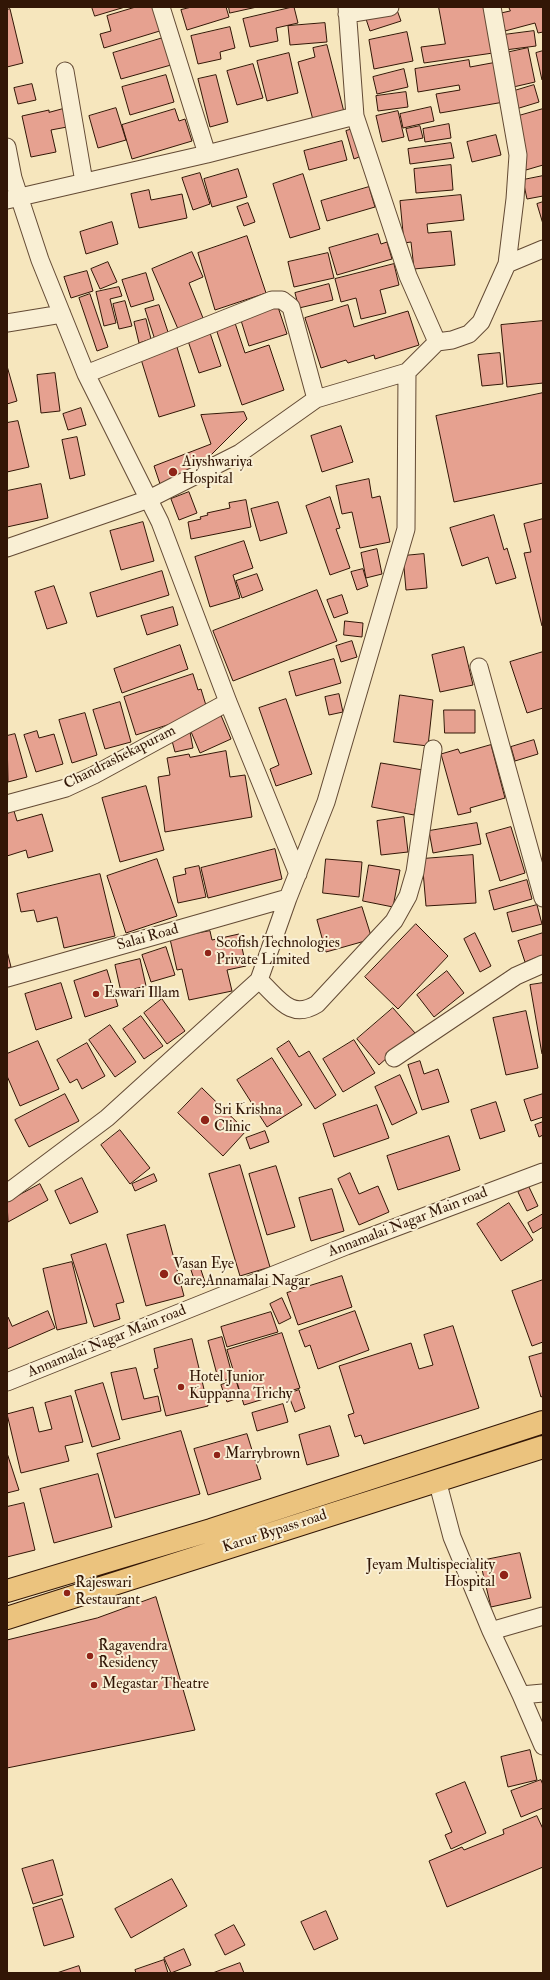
<!DOCTYPE html>
<style>
body{margin:0}
#map{position:relative;width:550px;height:1980px;overflow:hidden;background:#f6e6bd;font-family:"IM FELL Double Pica",serif}
canvas{display:block}
.frame{position:absolute;inset:0;border:8px solid #321606;pointer-events:none}
</style>
<div id="map">
<canvas width="550" height="1980"></canvas>
<div class="frame"></div>
</div>
<script>
const ctx = document.querySelector('canvas').getContext('2d');
ctx.lineJoin = 'round';
function fill(path, color) { ctx.fillStyle = color; ctx.fill(path, 'evenodd'); }
function stroke(path, color, width, dash) { ctx.strokeStyle = color; ctx.lineWidth = width; ctx.lineCap = dash ? 'butt' : 'round'; ctx.setLineDash(dash || []); ctx.stroke(path); }
function drawText(font, color, halo, rows, align = 'center') {
  ctx.font = font + ' "IM FELL Double Pica",serif'; ctx.lineWidth = 4; ctx.setLineDash([]); ctx.textBaseline = 'middle'; ctx.strokeStyle = halo; ctx.fillStyle = color; for (const [text, x, y, turn = 0] of rows) {
    ctx.save(); ctx.translate(x, y); ctx.rotate((+turn || 0) * Math.PI / 180); ctx.textAlign = isNaN(turn) ? turn : align; if (halo) ctx.strokeText(text, 0, 0); ctx.fillText(text, 0, 0); ctx.restore();
  }
}
const building = new Path2D(`
 M92 7H125L95 16Z
 M136 7H156L163 30 104 48 100 34 111 31 107 16Z
 M192 7H226L229 17 187 30 181 10Z
 M229 7H257L230 13Z
 M294 7 298 23 276 28 278 41 250 47 243 19Z
 M439 7H486L493 53 424 63 421 47 445 44Z
 M509 7H543V32L538 33 535 23 505 31 501 13 510 11Z
 M10 9 23 63 7 67V10Z
 M397 10 401 21 370 31 366 19Z
 M325 23 327 42 290 45 288 26Z
 M230 27 235 48 220 52 221 59 198 64 191 36Z
 M534 31 536 46 505 50 503 35Z
 M407 32 413 61 374 69 369 40Z
 M163 38 171 65 121 79 113 53Z
 M327 45 344 112 313 120 298 62 315 57 313 48Z
 M528 48 535 82 509 88 501 54Z
 M543 51V80H542L536 53Z
 M289 53 298 93 267 101 257 61Z
 M469 60 470 67 497 62 504 102 440 113 436 94 460 90 459 85 418 92 415 69Z
 M253 64 263 98 237 105 227 71Z
 M404 69 408 87 377 94 373 77Z
 M166 75 174 102 130 115 122 87Z
 M216 75 228 122 210 127 198 79Z
 M32 84 36 100 18 104 14 88Z
 M534 85 539 102 516 109 511 92Z
 M406 92 408 107 378 111 376 96Z
 M431 107 434 121 403 128 400 114Z
 M116 108 126 140 98 148 89 116Z
 M63 109 67 127 51 130 56 152 31 157 22 116 49 110V112Z
 M175 109 179 121 185 119 192 141 132 159 122 125Z
 M543 109V165L526 170 520 149 515 117Z
 M398 111 404 137 382 142 376 116Z
 M449 124 451 138 425 142 423 129Z
 M420 126 423 138 409 141 406 129Z
 M356 128 364 155 354 159 346 131Z
 M496 135 501 155 472 162 467 142Z
 M342 141 347 160 309 170 304 151Z
 M451 143 454 158 410 164 408 149Z
 M451 165 453 190 416 193 414 169Z
 M238 169 247 197 212 207 204 179Z
 M200 173 210 204 193 210 182 178Z
 M303 174 320 229 290 238 273 184Z
 M543 176V196L527 199 523 180Z
 M369 187 375 207 327 221 321 201Z
 M149 190 151 200 182 194 187 218 139 228 131 194Z
 M461 195 464 220 427 224 428 233 451 231 455 265 414 269 411 242 404 243 400 201Z
 M543 202V224L537 204Z
 M248 203 255 222 244 226 237 207Z
 M112 222 118 244 86 254 80 232Z
 M378 234 381 244 387 242 392 259 337 275 329 248Z
 M247 236 266 293 215 310 198 253Z
 M192 252 203 277 189 283 203 318 178 329 152 269Z
 M328 253 334 278 294 287 288 262Z
 M108 262 117 282 100 289 91 269Z
 M394 264 399 285 380 290 386 313 361 319 356 298 341 302 335 279Z
 M87 271 93 291 71 298 64 277Z
 M146 273 154 300 131 307 122 280Z
 M329 284 333 300 299 308 295 293Z
 M119 287 122 296 110 299 116 323 104 326 96 292Z
 M90 294 108 347 97 351 79 298Z
 M125 301 132 326 119 329 113 304Z
 M276 301 287 334 249 346 239 314Z
 M159 305 169 335 155 340 145 309Z
 M348 305 354 327 408 311 419 345 375 359 374 355 348 363 346 360 321 368 305 318Z
 M146 319 151 339 139 343 134 322Z
 M234 320 245 353 269 345 284 390 242 405 215 326Z
 M543 321V383L507 387 501 325Z
 M208 327 221 366 199 373 186 335Z
 M176 344 195 406 159 417 140 356Z
 M500 353 503 384 482 386 478 355Z
 M7 366 17 401 7 404Z
 M55 373 60 411 41 413 37 375Z
 M543 393V483L454 502 436 416Z
 M81 408 86 425 68 430 63 414Z
 M244 412 247 419 192 474 161 487 154 466 211 444 201 415Z
 M18 421 29 467 7 472V423Z
 M341 426 353 462 322 472 311 436Z
 M77 437 85 475 70 479 62 440Z
 M369 479 372 498 380 496 390 542 360 548 352 512 342 514 336 486Z
 M41 484 48 518 7 527V491Z
 M189 492 197 513 179 520 171 499Z
 M330 497 340 528 336 529 350 568 330 575 306 506Z
 M246 500 251 527 191 539 188 522 201 519 200 517 208 515 207 513 230 508 229 503Z
 M278 502 287 533 260 541 251 509Z
 M494 515 504 550 507 548 516 578 496 584 488 557 462 566 450 528Z
 M543 519V625L542 626 524 553 531 552 524 524Z
 M143 522 154 561 121 570 110 531Z
 M244 541 253 568 233 575 240 598 210 607 195 557Z
 M377 549 382 574 366 578 361 553Z
 M424 554 427 588 406 590 403 556Z
 M363 569 368 586 357 590 351 572Z
 M162 571 169 595 97 617 90 593Z
 M257 574 263 590 242 598 236 581Z
 M54 586 67 623 47 629 35 592Z
 M317 590 337 641 233 681 213 631Z
 M342 595 348 613 334 618 327 600Z
 M173 607 178 625 147 635 141 616Z
 M345 621 363 623 362 637 344 635Z
 M352 641 357 657 341 662 336 646Z
 M180 645 188 669 122 693 114 669Z
 M464 647 473 685 440 692 432 655Z
 M543 652V708L527 713 510 662Z
 M334 659 341 683 296 696 289 672Z
 M193 674 198 690 201 689 208 712 136 735 124 697Z
 M339 694 343 712 329 715 325 697Z
 M400 695 433 700 428 746 394 742Z
 M286 699 312 774 276 786 270 769 279 765 259 708Z
 M120 702 131 742 105 749 93 710Z
 M444 710H475V733H445Z
 M85 713 97 755 72 763 59 720Z
 M220 713 231 739 200 753 189 727Z
 M37 731 39 738 54 734 63 764 36 772 24 735Z
 M190 732 193 748 175 752 171 737Z
 M15 734 27 777 8 782 7 736Z
 M534 740 538 754 515 761 511 747Z
 M491 745 505 798 470 808 471 812 458 815 441 754 458 749 460 753Z
 M226 751 230 777 245 775 252 817 165 832 158 777 170 775 167 758 189 754 190 757Z
 M381 763 423 770 414 815 372 807Z
 M146 786 164 850 120 862 102 798Z
 M14 811 17 821 42 814 53 851 28 858 26 850 7 856V814Z
 M404 817 408 852 381 855 377 821Z
 M477 823 481 844 433 853 429 831Z
 M511 827 525 873 500 881 486 834Z
 M275 849 282 879 208 898 201 868Z
 M473 855 476 903 426 906 422 859Z
 M157 859 177 916 126 933 107 876Z
 M326 859 362 862 359 897 323 893Z
 M369 865 400 870 393 907 363 901Z
 M199 866 206 897 178 903 173 877 186 874 185 869Z
 M100 874 115 936 64 948 57 917 37 922 34 910 21 912 17 894Z
 M527 880 532 899 494 910 489 891Z
 M537 905 542 924 512 932 507 913Z
 M362 907 372 939 326 952 317 920Z
 M416 924 448 956 398 1009 365 977Z
 M210 931 212 940 239 934 246 966 227 970 232 991 189 1000 182 969 177 970 170 939Z
 M475 933 491 966 480 972 464 939Z
 M543 933V955L525 962 518 941Z
 M166 947 175 975 151 982 142 955Z
 M7 951 11 967 7 968Z
 M140 959 146 986 121 992 115 965Z
 M107 970 118 1006 85 1017 74 981Z
 M447 971 464 993 434 1017 417 995Z
 M61 983 72 1018 36 1030 25 994Z
 M543 983V1054H542L530 985Z
 M162 999 185 1031 167 1044 144 1013Z
 M393 1008 415 1033 379 1065 357 1039Z
 M526 1011 538 1068 506 1075 493 1018Z
 M141 1016 163 1046 144 1059 123 1029Z
 M110 1025 136 1062 115 1077 89 1040Z
 M354 1040 375 1073 343 1092 323 1059Z
 M38 1041 59 1089 20 1106 7 1076V1054Z
 M289 1041 299 1057 309 1051 336 1095 315 1109 277 1049Z
 M87 1043 105 1076 82 1089 77 1079 70 1083 57 1060Z
 M272 1058 302 1105 267 1127 237 1080Z
 M420 1061 424 1074 438 1069 449 1102 422 1110 408 1065Z
 M400 1075 417 1113 392 1125 375 1087Z
 M202 1088 246 1131 223 1156 178 1113Z
 M65 1094 79 1121 29 1147 15 1120Z
 M543 1094V1117L531 1121 524 1100Z
 M496 1102 505 1131 480 1139 471 1110Z
 M377 1105 389 1138 334 1157 323 1124Z
 M543 1122V1135L539 1137 535 1125Z
 M120 1130 150 1168 130 1184 101 1145Z
 M265 1131 269 1142 250 1149 246 1138Z
 M449 1136 460 1170 398 1190 387 1156Z
 M240 1165 270 1267 240 1276 209 1174Z
 M276 1166 295 1227 267 1235 249 1174Z
 M350 1173 359 1194 378 1186 389 1212 359 1225 338 1179Z
 M154 1174 157 1181 135 1191 132 1184Z
 M82 1178 98 1212 70 1224 55 1191Z
 M40 1184 48 1200 8 1222 7 1202Z
 M529 1187 538 1206 527 1211 518 1192Z
 M332 1189 344 1231 311 1241 299 1198Z
 M509 1203 533 1240 501 1261 477 1224Z
 M543 1214V1227L533 1233 528 1223Z
 M165 1225 184 1296 146 1306 127 1235Z
 M106 1244 124 1302 116 1304 120 1319 94 1327 71 1255Z
 M72 1262 87 1323 57 1330 43 1269Z
 M200 1267 205 1282 196 1285 191 1270Z
 M342 1276 352 1307 298 1325 287 1293Z
 M543 1280V1342L532 1346 512 1291Z
 M282 1298 291 1318 279 1324 270 1304Z
 M48 1311 55 1328 7 1349V1317H8L12 1326Z
 M355 1311 369 1350 318 1369 310 1345 305 1347 299 1331Z
 M271 1312 278 1332 227 1347 221 1327Z
 M453 1326 479 1408 364 1444 361 1435 355 1437 348 1415 354 1413 339 1366 411 1343 419 1369 433 1365 424 1335Z
 M282 1333 300 1388 244 1405 227 1350Z
 M222 1337 233 1378 219 1382 208 1341Z
 M192 1339 208 1406 166 1416 154 1369 158 1368 154 1349Z
 M543 1353V1396L541 1397 529 1357Z
 M136 1368 144 1399 158 1396 161 1411 122 1420 111 1373Z
 M236 1380 241 1397 227 1402 221 1385Z
 M103 1383 120 1439 92 1447 75 1391Z
 M299 1390 305 1408 295 1412 288 1394Z
 M71 1396 83 1442 65 1446 69 1461 21 1473 7 1414 33 1407 39 1432 52 1429 45 1403Z
 M283 1404 288 1422 257 1431 252 1413Z
 M330 1426 339 1456 307 1465 299 1435Z
 M181 1431 200 1494 115 1518 97 1454Z
 M247 1434 261 1479 208 1495 194 1449Z
 M7 1453 19 1490 7 1493Z
 M98 1474 112 1527 54 1543 40 1489Z
 M24 1503 35 1550 7 1557V1507Z
 M520 1553 531 1598 491 1607 480 1561Z
 M156 1597 195 1730 7 1768V1640L97 1618Z
 M530 1750 537 1780 508 1787 501 1757Z
 M541 1780 543 1785V1808L521 1817 511 1791Z
 M465 1782 486 1833 451 1849 445 1835 452 1832 436 1794Z
 M537 1816 543 1829V1867L447 1907 429 1861 462 1847 464 1850 504 1834 503 1830Z
 M53 1860 63 1895 33 1904 22 1869Z
 M172 1879 187 1906 131 1938 115 1909Z
 M62 1899 74 1937 44 1946 33 1908Z
 M326 1911 338 1939 314 1950 301 1922Z
 M234 1925 245 1945 225 1955 215 1935Z
 M184 1949 191 1965 171 1973 164 1958Z
 M164 1960 168 1973H136L135 1970Z
 M240 1963 244 1973H213Z
 M79 1966 81 1973H57Z`);
fill(building, '#e6a190');
stroke(building, '#321606', 1);
const minor = new Path2D(`
 M161 7 207 154 355 116
 M347 14 390 7
 M65 71 84 182
 M7 147 13 178 40 260 86 374 160 522 228 702 298 874
 M7 200 207 154
 M507 264 543 249
 M7 323 62 314
 M437 342 452 340 469 334 481 322 507 264 515 199 518 155 492 7
 M86 374 272 300H282L291 307 316 399
 M7 548 149 499 240 453 316 399 407 372 437 342 408 276 355 116 347 7
 M479 667 543 898
 M7 804 66 788 94 775 228 702
 M7 978 288 898
 M259 980C278 997 290 1021 317 1004L394 921 408 896 415 872 433 749
 M394 1058 516 976 543 964
 M7 1193 107 1118 259 980 288 898 326 802 406 529 407 372
 M7 1382 346 1246 543 1172
 M437 1480 452 1537 491 1631 521 1695 543 1746
 M491 1631 543 1616
 M521 1695 543 1693`);
const major = new Path2D(`
 M7 1591 211 1530 543 1422
 M7 1618 543 1447`);
stroke(minor, '#634a34', 19);
stroke(major, '#321606', 24);
stroke(minor, '#f9efd4', 17);
stroke(major, '#ebc37e', 22);
for (const [x, y, r, color] of [
 [173,472,5,"#8f2418"],
 [208,953,4,"#8f2418"],
 [96,994,4,"#8f2418"],
 [205,1120,5,"#8f2418"],
 [164,1274,5,"#8f2418"],
 [181,1387,4,"#8f2418"],
 [217,1455,4,"#8f2418"],
 [504,1575,5,"#8f2418"],
 [67,1593,4,"#8f2418"],
 [90,1656,4,"#8f2418"],
 [94,1685,4,"#8f2418"]
]) { const dot = new Path2D(); dot.arc(x, y, r, 0, 2 * Math.PI); ctx.fillStyle = color; ctx.fill(dot); stroke(dot, '#f9efd4', 1.5); }
drawText('15px', '#321606', '#f9efd4', [
 ["Aiyshwariya",182,463],
 ["Hospital",182,480],
 ["Scofish Technologies",216,944],
 ["Private Limited",216,961],
 ["Eswari Illam",104,994],
 ["Sri Krishna",214,1111],
 ["Clinic",214,1128],
 ["Vasan Eye",173,1265],
 ["Care,Annamalai Nagar",173,1282],
 ["Hotel Junior",189,1378],
 ["Kuppanna Trichy",189,1395],
 ["Marrybrown",225,1455],
 ["Jeyam Multispeciality",495,1566,"right"],
 ["Hospital",495,1583,"right"],
 ["Rajeswari",75,1584],
 ["Restaurant",75,1601],
 ["Ragavendra",98,1647],
 ["Residency",98,1664],
 ["Megastar Theatre",102,1685]
], 'left');
drawText('15px', '#321606', '#f9efd4', [
 ["Chandrashekapuram",120,758,-27],
 ["Salai Road",148,938,-16],
 ["Annamalai Nagar Main road",408,1223,-21],
 ["Annamalai Nagar Main road",107,1342,-22],
 ["Karur Bypass road",275,1532,-18]
]);
</script>
